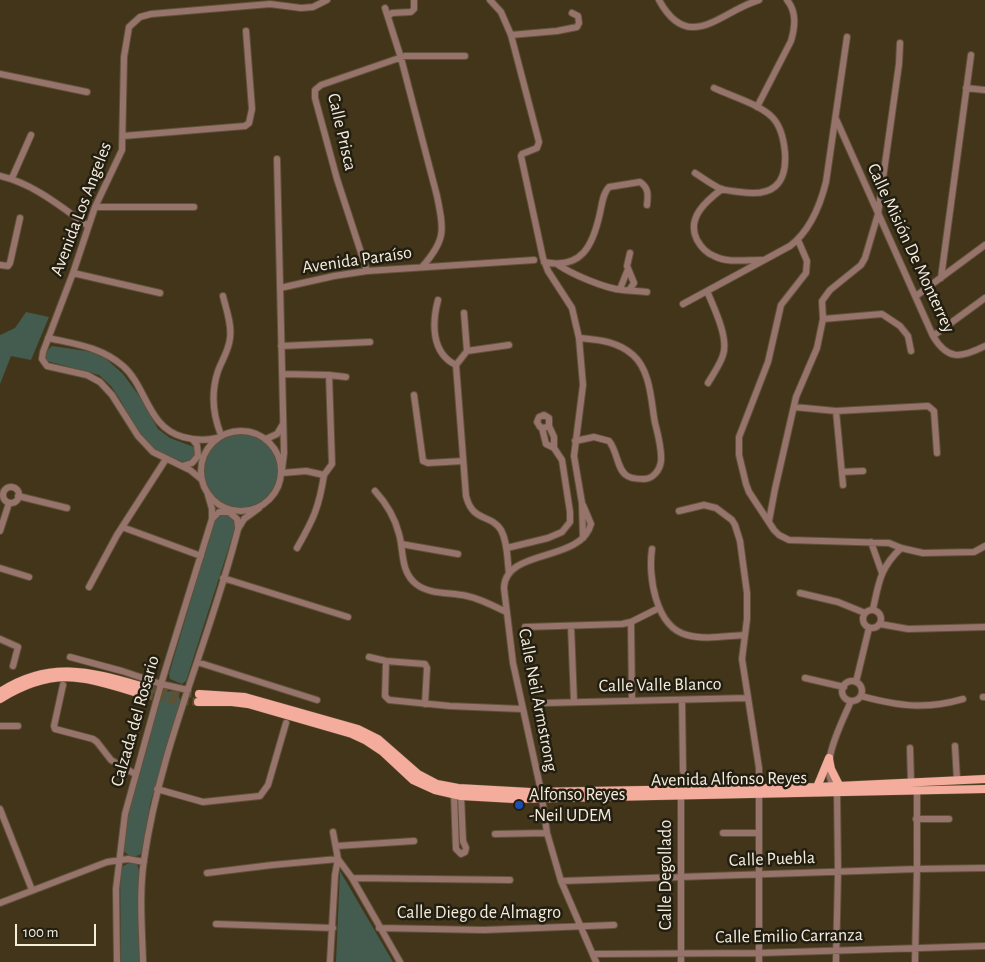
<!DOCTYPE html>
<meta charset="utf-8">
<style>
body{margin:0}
#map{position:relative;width:985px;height:962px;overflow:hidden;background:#423519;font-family:"Alegreya Sans",sans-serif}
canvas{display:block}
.scale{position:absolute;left:15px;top:924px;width:81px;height:22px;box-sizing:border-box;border:2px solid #f5eddc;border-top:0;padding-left:6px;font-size:15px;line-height:18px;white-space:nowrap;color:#f5eddc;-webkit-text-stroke:4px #231e12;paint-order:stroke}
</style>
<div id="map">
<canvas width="985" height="962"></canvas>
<div class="scale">100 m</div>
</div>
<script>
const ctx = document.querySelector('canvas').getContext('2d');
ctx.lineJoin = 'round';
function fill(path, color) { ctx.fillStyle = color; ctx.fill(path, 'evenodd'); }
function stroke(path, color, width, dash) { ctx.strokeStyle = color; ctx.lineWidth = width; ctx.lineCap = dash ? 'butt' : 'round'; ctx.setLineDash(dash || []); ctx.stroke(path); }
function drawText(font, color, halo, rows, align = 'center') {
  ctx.font = font + ' "Alegreya Sans",sans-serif'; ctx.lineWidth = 5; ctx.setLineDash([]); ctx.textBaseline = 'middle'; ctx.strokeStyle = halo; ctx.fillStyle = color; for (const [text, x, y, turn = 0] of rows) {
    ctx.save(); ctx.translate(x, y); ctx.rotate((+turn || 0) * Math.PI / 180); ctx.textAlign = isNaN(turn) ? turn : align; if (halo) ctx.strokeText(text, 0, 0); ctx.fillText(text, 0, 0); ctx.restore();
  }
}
fill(new Path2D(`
 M26 312 49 317 31 360 11 356 0 384V335L15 328Z
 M52 346 93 352 104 357 123 374 140 397 158 429 170 438 194 447 197 455 186 463 162 454 151 446 136 430 121 401 111 386 99 375 47 361C44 354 46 351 52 346Z
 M203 471a38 38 0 1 1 76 0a38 38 0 1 1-76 0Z
 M222 514H229L233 518 235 528 186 681 182 684 170 679 169 674 215 519Z
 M170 691C178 693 181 697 180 705L150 804 143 852C136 859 127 857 123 849L131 799 162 694Z
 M129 863 137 864 140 873 141 962H121L120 870 121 867Z
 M340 871 393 962H336Z`), '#445c50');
stroke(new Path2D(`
 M148 688 161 691 199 694
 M145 695 172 700 198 702`), '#5d5136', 8, [8, 4]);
const minor = new Path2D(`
 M490 0 501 12 511 35 539 142 537 148 522 154 521 156 543 258 548 271 572 308 579 338 583 385 574 456 582 503 583 538
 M659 0C689 55 721 11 759 0
 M385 8 401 58 437 196C444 231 446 240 422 267
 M388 16 392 13 411 12 414 9V0
 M511 35 557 31 577 27 579 23 578 16 572 13
 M0 74 87 92
 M966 88 985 90
 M757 107 791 41C795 27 797 12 787 0
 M836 119 933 336C948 361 961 358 985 346
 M123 136 245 126 249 123 252 109 246 31
 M277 159 284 453 282 470
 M695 173C703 178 712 185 721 189 727 191 734 191 740 192 772 197 787 185 785 153 784 141 781 126 772 117 759 104 731 96 714 88
 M0 176C34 184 60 206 88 226
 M12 178 31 135
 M722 189C706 201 686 218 697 240 701 247 706 253 714 256 727 263 746 260 761 260
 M95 207H194
 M798 240 807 261 806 273 781 305 768 362 739 437V455L746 484 749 492 774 530 779 535 789 540 889 543 901 548 923 553 974 552 985 546
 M544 262C582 270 593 245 600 213 602 204 603 193 609 187L640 182C649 188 648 195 647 205
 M557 264C571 274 606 289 623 290 631 291 639 291 647 292
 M0 265 8 266 10 263 20 218
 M367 271 337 179 315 98V90L321 85 405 56H465
 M73 273 160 293
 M941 278 971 55
 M280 288 334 276 367 271 534 260
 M620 289 628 269
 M630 289 634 283 627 266 630 253
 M707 291C714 308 729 338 723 355 720 365 713 374 708 383
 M916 296 985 245
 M438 300C432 323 431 353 456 365
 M683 304 790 246C810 231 820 206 826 182L847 37
 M464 313 467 351
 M823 319 882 314 900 326 908 336 911 351
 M933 336 985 298
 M48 338C75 344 101 347 123 366 147 387 147 427 183 437 194 440 204 441 217 438
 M281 346 370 342
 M456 365 466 496C473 523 490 513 501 530 508 543 507 559 509 573
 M456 365 467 351 509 345
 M282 374 329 375 346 377
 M414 395 423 461 428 463 463 461
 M794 407 836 411 928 406 934 411 937 453
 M836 411 843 485
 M542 428 546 444 554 448
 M201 471a40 40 0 1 1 80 0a40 40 0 1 1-80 0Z
 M221 435C213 415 211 392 218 371 222 360 229 350 230 338 232 324 226 309 223 296
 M266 439 277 434 283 424
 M575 441 594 437 609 441C617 450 617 469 626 475 630 479 639 479 644 479 653 479 660 470 661 461 662 449 658 435 655 423 651 402 651 371 633 355 617 341 599 340 579 338
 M182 466 192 463 198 456 197 445 193 440
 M842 472 863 471
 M282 473 306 471 324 475
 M324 475 332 464 329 375
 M201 479 190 470 153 452 138 436 112 395 100 382 87 375 47 366 42 359 43 352 73 273 95 207 122 150 124 57 129 27 140 17 151 14 270 4 301 8 313 7 327 0
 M3 495a8 8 0 1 1 16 0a8 8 0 1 1-16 0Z
 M375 491C386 503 395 518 399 534 404 551 400 571 416 584 430 595 450 592 467 596 481 599 494 606 506 612
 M18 496 67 508
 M583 505 591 524C581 563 505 548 504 588L513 663 541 791 547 833 561 881 596 962
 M679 511 704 505 716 508 732 520 735 525 740 541 747 593V619L742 659 759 768V962
 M212 519 219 512H229L237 519 238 527
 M769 521 775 489 796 397 817 348 823 319 822 301 830 290 861 265 865 258 878 214 899 64 900 43
 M122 527 201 556
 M0 531 9 503
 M871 542 882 573
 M401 544 458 554
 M297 548C313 520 319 508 324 475
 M507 548 548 538 562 532 570 522V512L562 460 554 448V437L549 426V418L544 415 539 417 537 422 540 427 544 428 549 426
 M652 549C648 575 655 627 687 635 705 640 726 636 744 635
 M0 568 29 577
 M223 578 348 617
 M89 587 117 535 166 459
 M800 593 838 602 865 613
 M873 609C879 582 880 568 901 548
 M863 619a9 9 0 1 1 18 0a9 9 0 1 1-18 0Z
 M631 622 632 700
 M880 624 908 629 985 627
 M571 626 574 702
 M525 627 622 624 631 622 659 608
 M0 639 18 647 13 666
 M70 657 122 671 161 684 188 690
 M369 657 386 661 425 664 427 668 425 704
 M386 661 385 696 389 700 450 706 522 709
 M197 662 317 700
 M805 678 844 687
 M842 691a10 10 0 1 1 20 0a10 10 0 1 1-20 0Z
 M856 682 869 628
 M63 685 54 726 55 729 93 739 97 742 111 760 135 774
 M861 696C899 706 925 710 963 699
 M983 697H985
 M682 700 683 771
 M545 703 747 698
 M0 726H18
 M955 746 957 780
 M910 748 911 782
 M157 789 203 802 260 796 268 785 286 723
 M454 795 456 849 461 854 465 852 466 848 463 841 461 796
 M0 809 32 890
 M916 819H949
 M333 832 338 859 352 878 400 962
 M723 833H759
 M495 834 547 833
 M336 846 414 841
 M207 873 272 865 338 859 335 875 330 962
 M352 878 510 880
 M561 881 917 869 985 868
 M0 903 107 862 128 859 144 862
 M216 924 333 928
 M379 928 484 930 614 925
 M593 954 759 953 985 946
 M117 962 116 889 125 814 161 684 212 519V509L208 495
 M143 962C142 928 139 893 144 860 160 746 210 640 238 529L244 519 259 508
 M681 962V791
 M836 962 838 872 837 791C816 769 841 725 851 701
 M915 962 917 869V790`);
const major = new Path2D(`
 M0 692C52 658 94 673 148 688
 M199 694 245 697 358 729 378 739 418 774 437 784 458 788 530 792 817 787 985 779
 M0 699C57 664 86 678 145 695
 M198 702H232L248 704 352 734 365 740 383 752 413 780 435 790 461 796 514 799 985 789
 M829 759 831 769 839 785
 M817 787 829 758`);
stroke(minor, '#5f5238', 8);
stroke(major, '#5f5238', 9);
stroke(minor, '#96736b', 6);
stroke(major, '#f4ac9d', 8);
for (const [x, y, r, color] of [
 [519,805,5,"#1a4fb4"]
]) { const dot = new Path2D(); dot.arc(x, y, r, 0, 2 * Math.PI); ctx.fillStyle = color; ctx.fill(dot); stroke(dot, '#231e12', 2); }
drawText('18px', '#f5eddc', '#231e12', [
 ["Calle Prisca",342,132,77],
 ["Avenida Los Angeles",81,209,-69],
 ["Calle Misión De Monterrey",911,248,65],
 ["Avenida Paraíso",357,260,-8],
 ["Calle Valle Blanco",660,685,-1],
 ["Calle Neil Armstrong",538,700,79],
 ["Calzada del Rosario",135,721,-74],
 ["Avenida Alfonso Reyes",729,779,-1],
 ["Calle Puebla",772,859,-2],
 ["Calle Degollado",666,875,-90],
 ["Calle Diego de Almagro",479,913],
 ["Calle Emilio Carranza",789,936,-1]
]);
drawText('18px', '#f5eddc', '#231e12', [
 ["Alfonso Reyes",529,795],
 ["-Neil UDEM",529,816]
], 'left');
</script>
